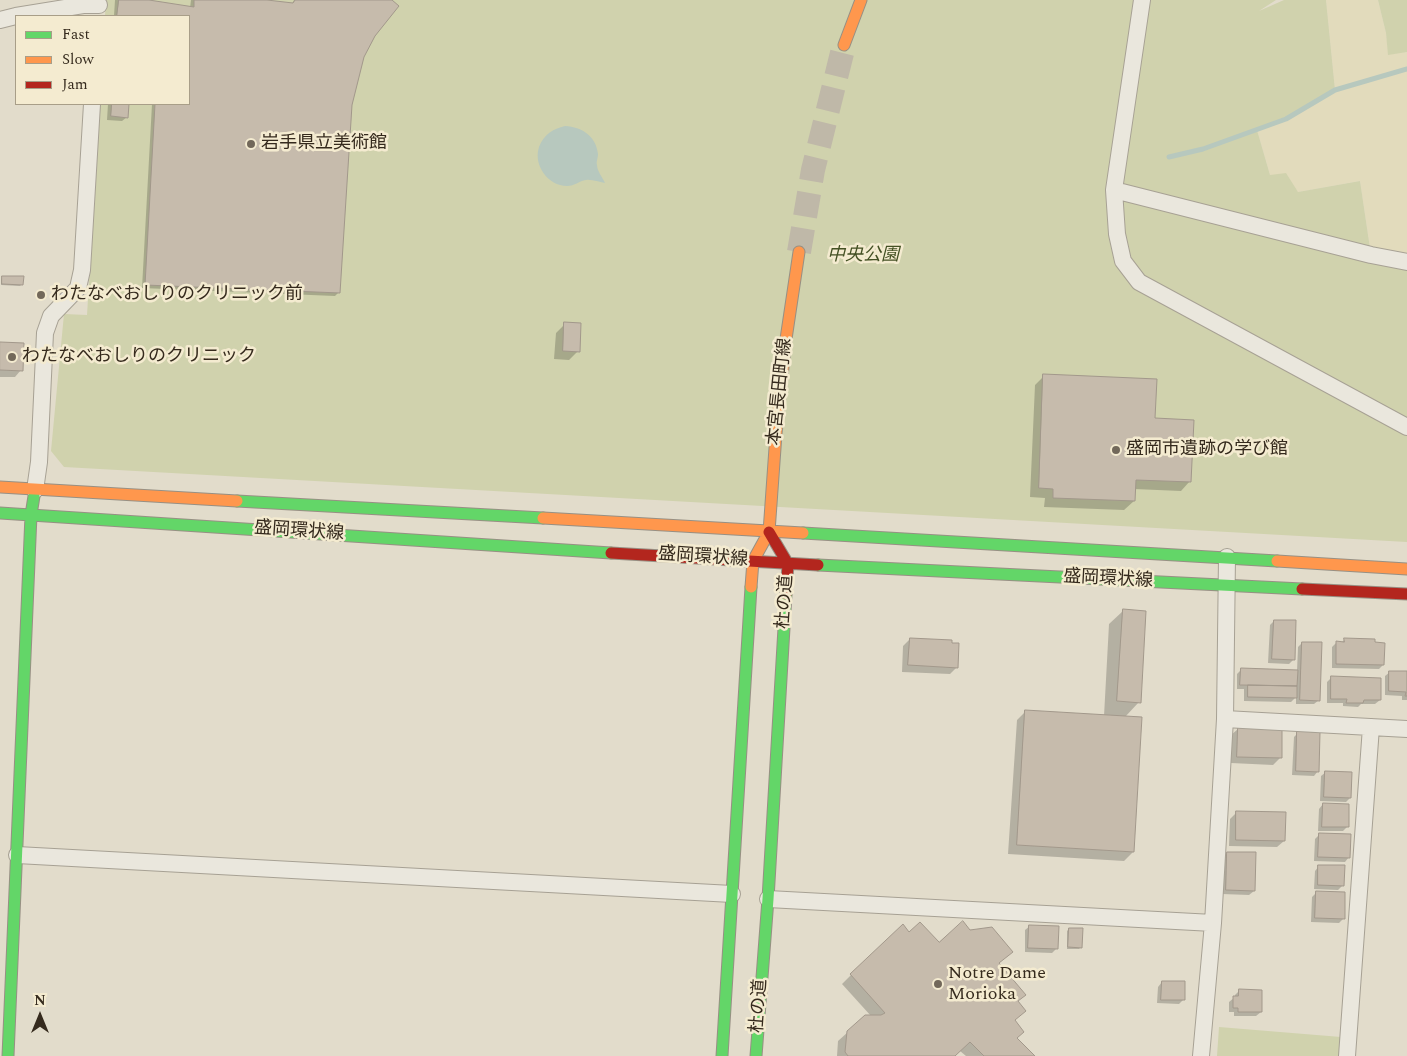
<!DOCTYPE html>
<meta charset="utf-8">
<style>
body{margin:0}
#map{position:relative;width:1407px;height:1056px;overflow:hidden;background:#e2dccb;font-family:Spectral,serif}
canvas{display:block}
.legend{position:absolute;left:15px;top:15px;width:175px;height:90px;box-sizing:border-box;background:#f4ebd0;border:1px solid #a89e88;margin:0;padding:6px 9px;list-style:none;font-size:15px;color:#352a1d}
.legend li{display:flex;align-items:center;gap:10px;height:25px}
.legend b{width:25px;border:1px solid #a89e88}
.north{position:absolute;left:15px;top:991px;width:50px;height:50px;-webkit-text-stroke:4px #f4ebd0;paint-order:stroke;rotate:0deg;font-size:14px;font-weight:700;line-height:20px;text-align:center;color:#352a1d}
.north::after{content:'';display:block;margin:auto;width:18px;height:22px;background:#352a1d;clip-path:polygon(50% 0,100% 100%,50% 72%,0 100%)}
</style>
<div id="map">
<canvas width="1407" height="1056"></canvas>
<ul class="legend">
<li><b style="height:6px;background:#63d668"></b>Fast</li>
<li><b style="height:6px;background:#ff974d"></b>Slow</li>
<li><b style="height:6px;background:#b3261e"></b>Jam</li>
</ul>
<div class="north">N</div>
</div>
<script>
const ctx = document.querySelector('canvas').getContext('2d');
ctx.lineJoin = 'round';
function fill(path, color) { ctx.fillStyle = color; ctx.fill(path, 'evenodd'); }
function stroke(path, color, width, dash) { ctx.strokeStyle = color; ctx.lineWidth = width; ctx.lineCap = dash ? 'butt' : 'round'; ctx.setLineDash(dash || []); ctx.stroke(path); }
function drawText(font, color, halo, rows, align = 'center') {
  ctx.font = font + ' Spectral,"Noto Sans JP",serif'; ctx.lineWidth = 5; ctx.setLineDash([]); ctx.textBaseline = 'middle'; ctx.strokeStyle = halo; ctx.fillStyle = color; for (const [text, x, y, turn = 0] of rows) {
    ctx.save(); ctx.translate(x, y); ctx.rotate((+turn || 0) * Math.PI / 180); ctx.textAlign = isNaN(turn) ? turn : align; if (halo) ctx.strokeText(text, 0, 0); ctx.fillText(text, 0, 0); ctx.restore();
  }
}
fill(new Path2D(`
 M1326 0H1378L1386 33 1389 54 1407 52V262L1371 255 1360 181 1298 192 1270 175 1257 130 1286 119 1335 90Z`), '#e2dbbc');
fill(new Path2D(`
 M106 0H1276L1259 11 1284 0H1326L1335 90 1286 119 1257 130 1270 175 1286 173 1298 192 1360 181 1371 255 1407 262V542L64 467 51 451 64 314 87 315 100 104H189V16H105Z
 M1378 0H1407V52L1388 55 1386 33Z
 M1219 1027 1341 1037 1339 1056H1217Z`), '#d0d2ad');
fill(new Path2D(`
 M565 126C582 127 596 136 598 154 598 158 596 162 597 165 597 171 603 178 605 183 599 182 591 179 586 180 579 181 575 186 567 186 548 186 533 165 539 147 544 134 553 129 565 126Z`), '#b7c8be');
fill(new Path2D(`
 M115 0H142L190 8 191 0H256L292 4 294 0H390L363 56 351 105 339 292 335 296 142 288 152 104H189V16H114Z
 M108 104H128L127 117 122 121 107 120Z
 M3 277 22 284 20 286 1 285V279Z
 M565 324 578 351 569 360 554 359 556 333Z
 M0 343 21 370 15 377H0Z
 M1044 376 1154 420 1190 481 1181 491 1134 489V501L1124 510 1044 507 1045 498 1030 497 1035 385Z
 M1123 611 1139 702 1125 717 1133 852 1124 861 1008 854 1017 720 1026 711 1104 716 1109 624Z
 M1274 621 1294 659 1289 664 1268 663 1270 625Z
 M910 639 957 667 950 674 902 672 903 646Z
 M1345 639 1383 665 1379 669 1332 668V647L1337 642 1341 643Z
 M1302 643 1319 700 1314 704H1296V697L1291 702 1244 701V689H1237V674L1241 670 1297 671 1298 647Z
 M1390 672H1407V700H1402V696L1385 695V676Z
 M1332 677 1380 700 1375 704H1361L1358 707 1343 706V703H1327V682Z
 M1238 729 1280 758 1273 765 1231 763V735Z
 M1298 733 1318 771 1314 776 1292 775 1294 737Z
 M1326 772 1350 798 1346 802 1320 801 1321 776Z
 M1323 804 1347 827 1343 831H1318L1319 809Z
 M1237 812 1284 841 1277 847 1229 846 1230 819Z
 M1319 835 1349 857 1345 862 1314 861 1315 839Z
 M1228 853 1254 891 1249 895 1222 894 1223 857Z
 M1319 866 1343 885 1338 890 1314 889 1315 871Z
 M1317 892 1343 919 1339 923 1311 922 1312 897Z
 M1030 926 1057 948 1052 953 1025 952V930Z
 M1069 929 1081 947 1079 949H1067V931Z
 M969 931 1011 952 998 964 1017 1002 1014 1020 1016 1038 1033 1056H966L960 1051 954 1056H837L838 1041 848 1032 871 1016 842 984 851 975 909 933 939 944Z
 M1162 982 1183 1000 1179 1004 1157 1003 1158 987Z
 M1239 991 1261 1012 1256 1016H1234V1012H1229V1002L1235 997V995Z`), '#0003');
stroke(new Path2D(`
 M1169 157 1203 149 1286 119 1335 90 1407 69`), '#b7c8be', 5);
const building = new Path2D(`
 M119 0H149L194 7V0H267L293 3 295 0H392L399 6 375 36 364 57 352 105 340 293 145 285 155 104H189V16H117Z
 M112 104H129L128 118 111 116Z
 M2 276H24L23 285 2 284Z
 M564 322 581 323 580 352 563 351Z
 M0 342 24 343 23 371 0 370Z
 M1043 374 1157 379 1155 418 1194 420 1191 482 1136 480 1135 501 1053 498V489L1039 488Z
 M1123 609 1146 611 1141 703 1117 701Z
 M1274 620H1296L1295 660 1272 659Z
 M910 638 952 640V643H959L958 668 908 665Z
 M1344 638 1375 639V642L1385 643 1384 665 1336 664V641L1344 642Z
 M1302 642H1322L1320 701 1300 700Z
 M1241 668 1298 670 1297 686 1240 685Z
 M1389 671H1407V696H1405L1406 692 1389 691Z
 M1331 676 1381 678V700H1364L1363 703H1346L1347 699H1331Z
 M1248 685 1297 686V698L1248 697Z
 M1025 710 1142 717 1134 852 1017 845Z
 M1238 727 1282 729V758L1237 757Z
 M1297 731 1320 732 1319 772 1296 771Z
 M1325 771 1352 772 1351 798 1324 797Z
 M1323 803 1349 804V827H1322Z
 M1236 811 1286 812 1285 841 1236 840Z
 M1319 833 1351 834 1350 858 1318 857Z
 M1227 852H1256L1255 891 1226 890Z
 M1318 865H1345L1344 886 1318 885Z
 M1316 891 1345 892V919L1315 918Z
 M963 921 970 930 992 927 1013 952 999 963 1026 995 1018 1001 1026 1011 1015 1020 1024 1032 1017 1038 1035 1056H984L970 1042 955 1056H848L845 1052 847 1031 865 1015H881L885 1013 850 974 903 924 909 932 920 922 939 942Z
 M1029 925 1059 926 1058 949 1028 948Z
 M1069 928H1083L1082 948 1068 947Z
 M1162 981H1185V1000H1161Z
 M1239 989 1262 990V1012H1238V1008H1233V996H1238Z`);
fill(building, '#c6bbac');
stroke(building, '#a2988b', 1);
stroke(new Path2D(`
 M799 252 813 170 844 45`), '#bfb8a8', 24, [24, 12]);
const street = new Path2D(`
 M1142 0 1114 190 1117 234 1123 261 1139 282 1407 427
 M16 16 83 5H99
 M0 20 16 16
 M1114 190 1371 255 1407 262
 M35 490 39 462 45 333 51 316 78 288 82 270 92 104
 M1225 719 1407 729
 M17 855 732 894
 M768 899 1213 923
 M1201 1056 1213 923 1225 719 1227 557
 M1347 1056 1371 727`);
const fast = new Path2D(`
 M237 501 543 518
 M0 513 611 553
 M803 533 1277 561
 M818 565 1302 589
 M8 1056 31 515 34 496
 M722 1056 751 587
 M756 1056 768 899 786 594`);
const slow = new Path2D(`
 M844 45 861 0
 M0 487 237 501
 M543 518 803 533
 M1277 561 1407 569
 M751 587 753 561 769 532 776 434 786 339 799 252`);
const jam = new Path2D(`
 M769 532 788 564 786 594
 M611 553 818 565
 M1302 589 1407 594`);
stroke(street, '#a7a194', 18);
stroke(fast, '#979084', 13);
stroke(slow, '#979084', 13);
stroke(jam, '#979084', 13);
stroke(street, '#eae7dd', 16);
stroke(fast, '#63d668', 11);
stroke(slow, '#ff974d', 11);
stroke(jam, '#b3261e', 11);
for (const [x, y, r, color] of [
 [251,144,5,"#72685a"],
 [41,295,5,"#72685a"],
 [12,357,5,"#72685a"],
 [1116,450,5,"#72685a"],
 [938,984,5,"#72685a"]
]) { const dot = new Path2D(); dot.arc(x, y, r, 0, 2 * Math.PI); ctx.fillStyle = color; ctx.fill(dot); stroke(dot, '#f4ebd0', 2); }
drawText('18px', '#352a1d', '#f4ebd0', [
 ["岩手県立美術館",261,144],
 ["わたなべおしりのクリニック前",51,295],
 ["わたなべおしりのクリニック",22,357],
 ["盛岡市遺跡の学び館",1126,450],
 ["Notre Dame",948,974],
 ["Morioka",948,995]
], 'left');
drawText('italic 18px', '#445124', '#f4ebd0', [
 ["中央公園",863,256]
]);
drawText('18px', '#352a1d', '#f4ebd0', [
 ["本宮長田町線",781,392,-84],
 ["盛岡環状線",299,532,4],
 ["盛岡環状線",703,558,4],
 ["盛岡環状線",1108,580,3],
 ["杜の道",786,602,-86],
 ["杜の道",760,1006,-86]
]);
</script>
